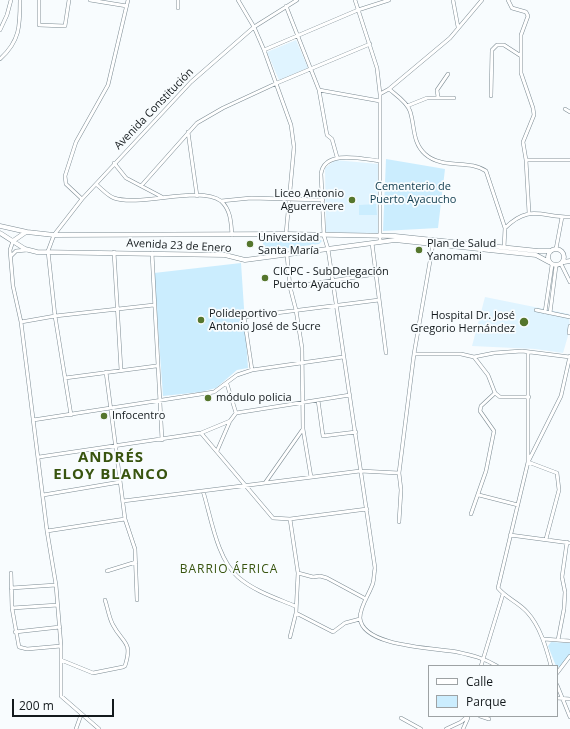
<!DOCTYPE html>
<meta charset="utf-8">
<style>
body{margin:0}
#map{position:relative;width:570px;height:729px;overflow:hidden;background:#f8fcfe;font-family:"Open Sans",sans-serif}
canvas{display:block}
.legend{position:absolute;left:428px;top:665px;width:130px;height:52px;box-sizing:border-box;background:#f8fcfe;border:1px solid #9da2a4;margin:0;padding:5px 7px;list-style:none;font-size:12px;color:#141a1d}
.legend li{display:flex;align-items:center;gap:8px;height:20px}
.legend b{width:20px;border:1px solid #9da2a4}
.scale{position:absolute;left:12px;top:699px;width:102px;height:18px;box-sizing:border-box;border:2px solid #141a1d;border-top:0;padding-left:5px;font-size:12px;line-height:14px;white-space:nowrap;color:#141a1d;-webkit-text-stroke:3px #f8fcfe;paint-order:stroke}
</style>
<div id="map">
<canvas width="570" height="729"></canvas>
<ul class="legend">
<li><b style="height:5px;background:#fff"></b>Calle</li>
<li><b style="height:11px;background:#cbedfe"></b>Parque</li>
</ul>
<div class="scale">200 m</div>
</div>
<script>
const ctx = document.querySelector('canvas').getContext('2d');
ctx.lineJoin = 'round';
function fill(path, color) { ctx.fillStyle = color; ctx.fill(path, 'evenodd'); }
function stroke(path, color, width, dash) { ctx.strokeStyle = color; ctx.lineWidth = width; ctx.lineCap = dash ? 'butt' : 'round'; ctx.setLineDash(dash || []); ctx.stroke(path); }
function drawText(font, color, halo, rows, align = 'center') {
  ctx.font = font + ' "Open Sans",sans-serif'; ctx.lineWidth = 3.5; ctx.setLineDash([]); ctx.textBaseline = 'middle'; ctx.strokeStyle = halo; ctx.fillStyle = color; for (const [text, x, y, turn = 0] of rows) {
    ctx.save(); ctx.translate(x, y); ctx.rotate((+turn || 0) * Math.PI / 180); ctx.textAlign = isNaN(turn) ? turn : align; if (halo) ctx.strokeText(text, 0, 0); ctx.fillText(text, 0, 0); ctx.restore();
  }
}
fill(new Path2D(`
 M296 40 308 68 279 80 267 52Z
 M335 160 378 164V234L326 232 325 168Z
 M485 297 569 314 570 329 563 353 535 349 472 346Z`), '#e0f4ff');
fill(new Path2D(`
 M386 159 445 169 438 228 383 231Z
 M376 204 377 215H359V205Z
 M261 237 319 239 322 241 319 244 265 251Z
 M241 263 248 368 237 370 216 388 201 392 163 396 154 273Z
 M551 642 570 643V654L560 667 556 666 548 646Z`), '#cbedfe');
const street = new Path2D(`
 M39 0V25L65 26 69 0
 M90 0 127 6
 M178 0V8
 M238 0 254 27 264 50 291 125 294 147 286 234
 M355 0 377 68 380 94V242
 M453 0 458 27
 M508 0 512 8 526 12 528 16 521 35V73L533 108 534 115 523 142 526 160 529 213
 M286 6 319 90 327 135 332 139 337 157
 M0 30 7 15 11 0
 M264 50 358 10 389 0
 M0 59C20 41 20 26 20 0
 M389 89C396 95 407 102 410 111 415 126 412 142 425 154 443 170 469 159 486 171L505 228 504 248
 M319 90 380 101
 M380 94 389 89 450 38 482 0
 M491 96 492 50 497 45H504L521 56
 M438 97 437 90 448 74
 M407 106 427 98H454
 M565 109 570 112
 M188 132 197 196
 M526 160H570
 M380 161C363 159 324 149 321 174L324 236 328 249 375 568C374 573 374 579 373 583 369 595 360 606 360 618 362 647 436 648 457 652 471 655 484 658 497 666
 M114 163 126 178 162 197
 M97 185C102 189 108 196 114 198 140 207 200 185 221 201 231 210 231 223 232 235
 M141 186 197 123 223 108 277 83 370 44
 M82 199 66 184 65 176 76 142 108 85 128 0
 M221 201 251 198 323 200
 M505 228C529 204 541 217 570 217
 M13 241 10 250 13 286 21 322 47 531 56 585 61 646V696L99 729
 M372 243 386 353
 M556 249 562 217
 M114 252 121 370
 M152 253 162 440
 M287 255 290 287 296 310 302 348 303 429 311 477
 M11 256 16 251 27 250
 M561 264 570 282
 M290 287 376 274
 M536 310 570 317
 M545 312 552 265
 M550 313 556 266
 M21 322 55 316 154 305
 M569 333 570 326
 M528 352V462L557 473 559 490 546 539
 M414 354H461L474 357 494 353 522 351 570 357
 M474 357 488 375 495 393 500 397H529
 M252 370 244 317 379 300
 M106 372 125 519 135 549 137 600
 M65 378 156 366
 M227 384 236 413
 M318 400 323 436 356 432
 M71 415 55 316 48 251 54 235 82 199 191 82 254 27 297 0
 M33 420 214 392 237 375 252 370 343 357
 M201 433 273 518 290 519 367 509
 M217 451 230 421 236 413 350 395
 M39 457 201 433 230 421
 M265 483 303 429
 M203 491C211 517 217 559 238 577 254 591 276 598 295 606
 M43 495 120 482
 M479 495 518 505
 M123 501 360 471 399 473
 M471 514 486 471 494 431 480 411 481 406 495 393
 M290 519 298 573 296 613 290 637
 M399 522 401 490 399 473 414 354 433 244
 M47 531 125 519
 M510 535 570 543
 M107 571 136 562
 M11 573 12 608 19 647 27 649 61 646
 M298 573 313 577 320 576 327 578 366 599
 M11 588 56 585
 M12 608 58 605
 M296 613 333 632 345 623 360 619
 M15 632 60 627
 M544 639 570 641
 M558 640 564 609 565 592 562 577 567 542
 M61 660 93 673 123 667 125 666C133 641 123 644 113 625 109 618 108 609 105 600
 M481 666 503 594
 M551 666C546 647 540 626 527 612 518 602 506 598 498 588L528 462 561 396 570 356
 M557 673 570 656
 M557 685 570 717
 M557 698 570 699
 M480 716 489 719
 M401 718 421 729
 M76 729 81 715
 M446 729 461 722 468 716
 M463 729 468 718`);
const secondary = new Path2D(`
 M0 226 27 232 54 235 286 234 395 236 538 251H551
 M0 233 25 249 37 252 225 255 245 260 395 240 536 255 549 262
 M13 241 26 232
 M548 257a8 8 0 1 1 16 0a8 8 0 1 1-16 0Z
 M564 262 570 261`);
stroke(street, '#7c8b93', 4);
stroke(secondary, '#7c8b93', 5);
stroke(street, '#fff', 3);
stroke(secondary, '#fff', 4);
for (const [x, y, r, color] of [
 [352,200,4,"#55762d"],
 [250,244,4,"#55762d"],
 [419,250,4,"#55762d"],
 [265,278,4,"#55762d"],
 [201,320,4,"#55762d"],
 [524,322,5,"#55762d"],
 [208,398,4,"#55762d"],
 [104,416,4,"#55762d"]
]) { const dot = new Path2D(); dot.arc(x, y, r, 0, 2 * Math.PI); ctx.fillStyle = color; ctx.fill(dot); stroke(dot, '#f8fcfe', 1.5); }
drawText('11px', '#141a1d', '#f8fcfe', [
 ["Avenida Constitución",154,109,-46],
 ["Avenida 23 de Enero",179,246,3]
]);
drawText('11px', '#154052', '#f8fcfe', [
 ["Cementerio de",413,187],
 ["Puerto Ayacucho",413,200]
]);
drawText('11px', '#141a1d', '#f8fcfe', [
 ["Liceo Antonio",344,194,"right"],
 ["Aguerrevere",344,207,"right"],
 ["Universidad",258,238],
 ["Santa María",258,251],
 ["Plan de Salud",427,244],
 ["Yanomami",427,257],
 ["CICPC - SubDelegación",273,272],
 ["Puerto Ayacucho",273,285],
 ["Polideportivo",209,314],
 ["Antonio José de Sucre",209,327],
 ["Hospital Dr. José",515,316,"right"],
 ["Gregorio Hernández",515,329,"right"],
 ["módulo policia",216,398],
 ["Infocentro",112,416]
], 'left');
ctx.letterSpacing = '1px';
drawText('12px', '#38540f', '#f8fcfe', [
 ["BARRIO ÁFRICA",229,570]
]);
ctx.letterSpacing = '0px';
ctx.letterSpacing = '1px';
drawText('bold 15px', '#38540f', '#f8fcfe', [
 ["ANDRÉS",111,458],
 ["ELOY BLANCO",111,475]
]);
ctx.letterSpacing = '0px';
</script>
